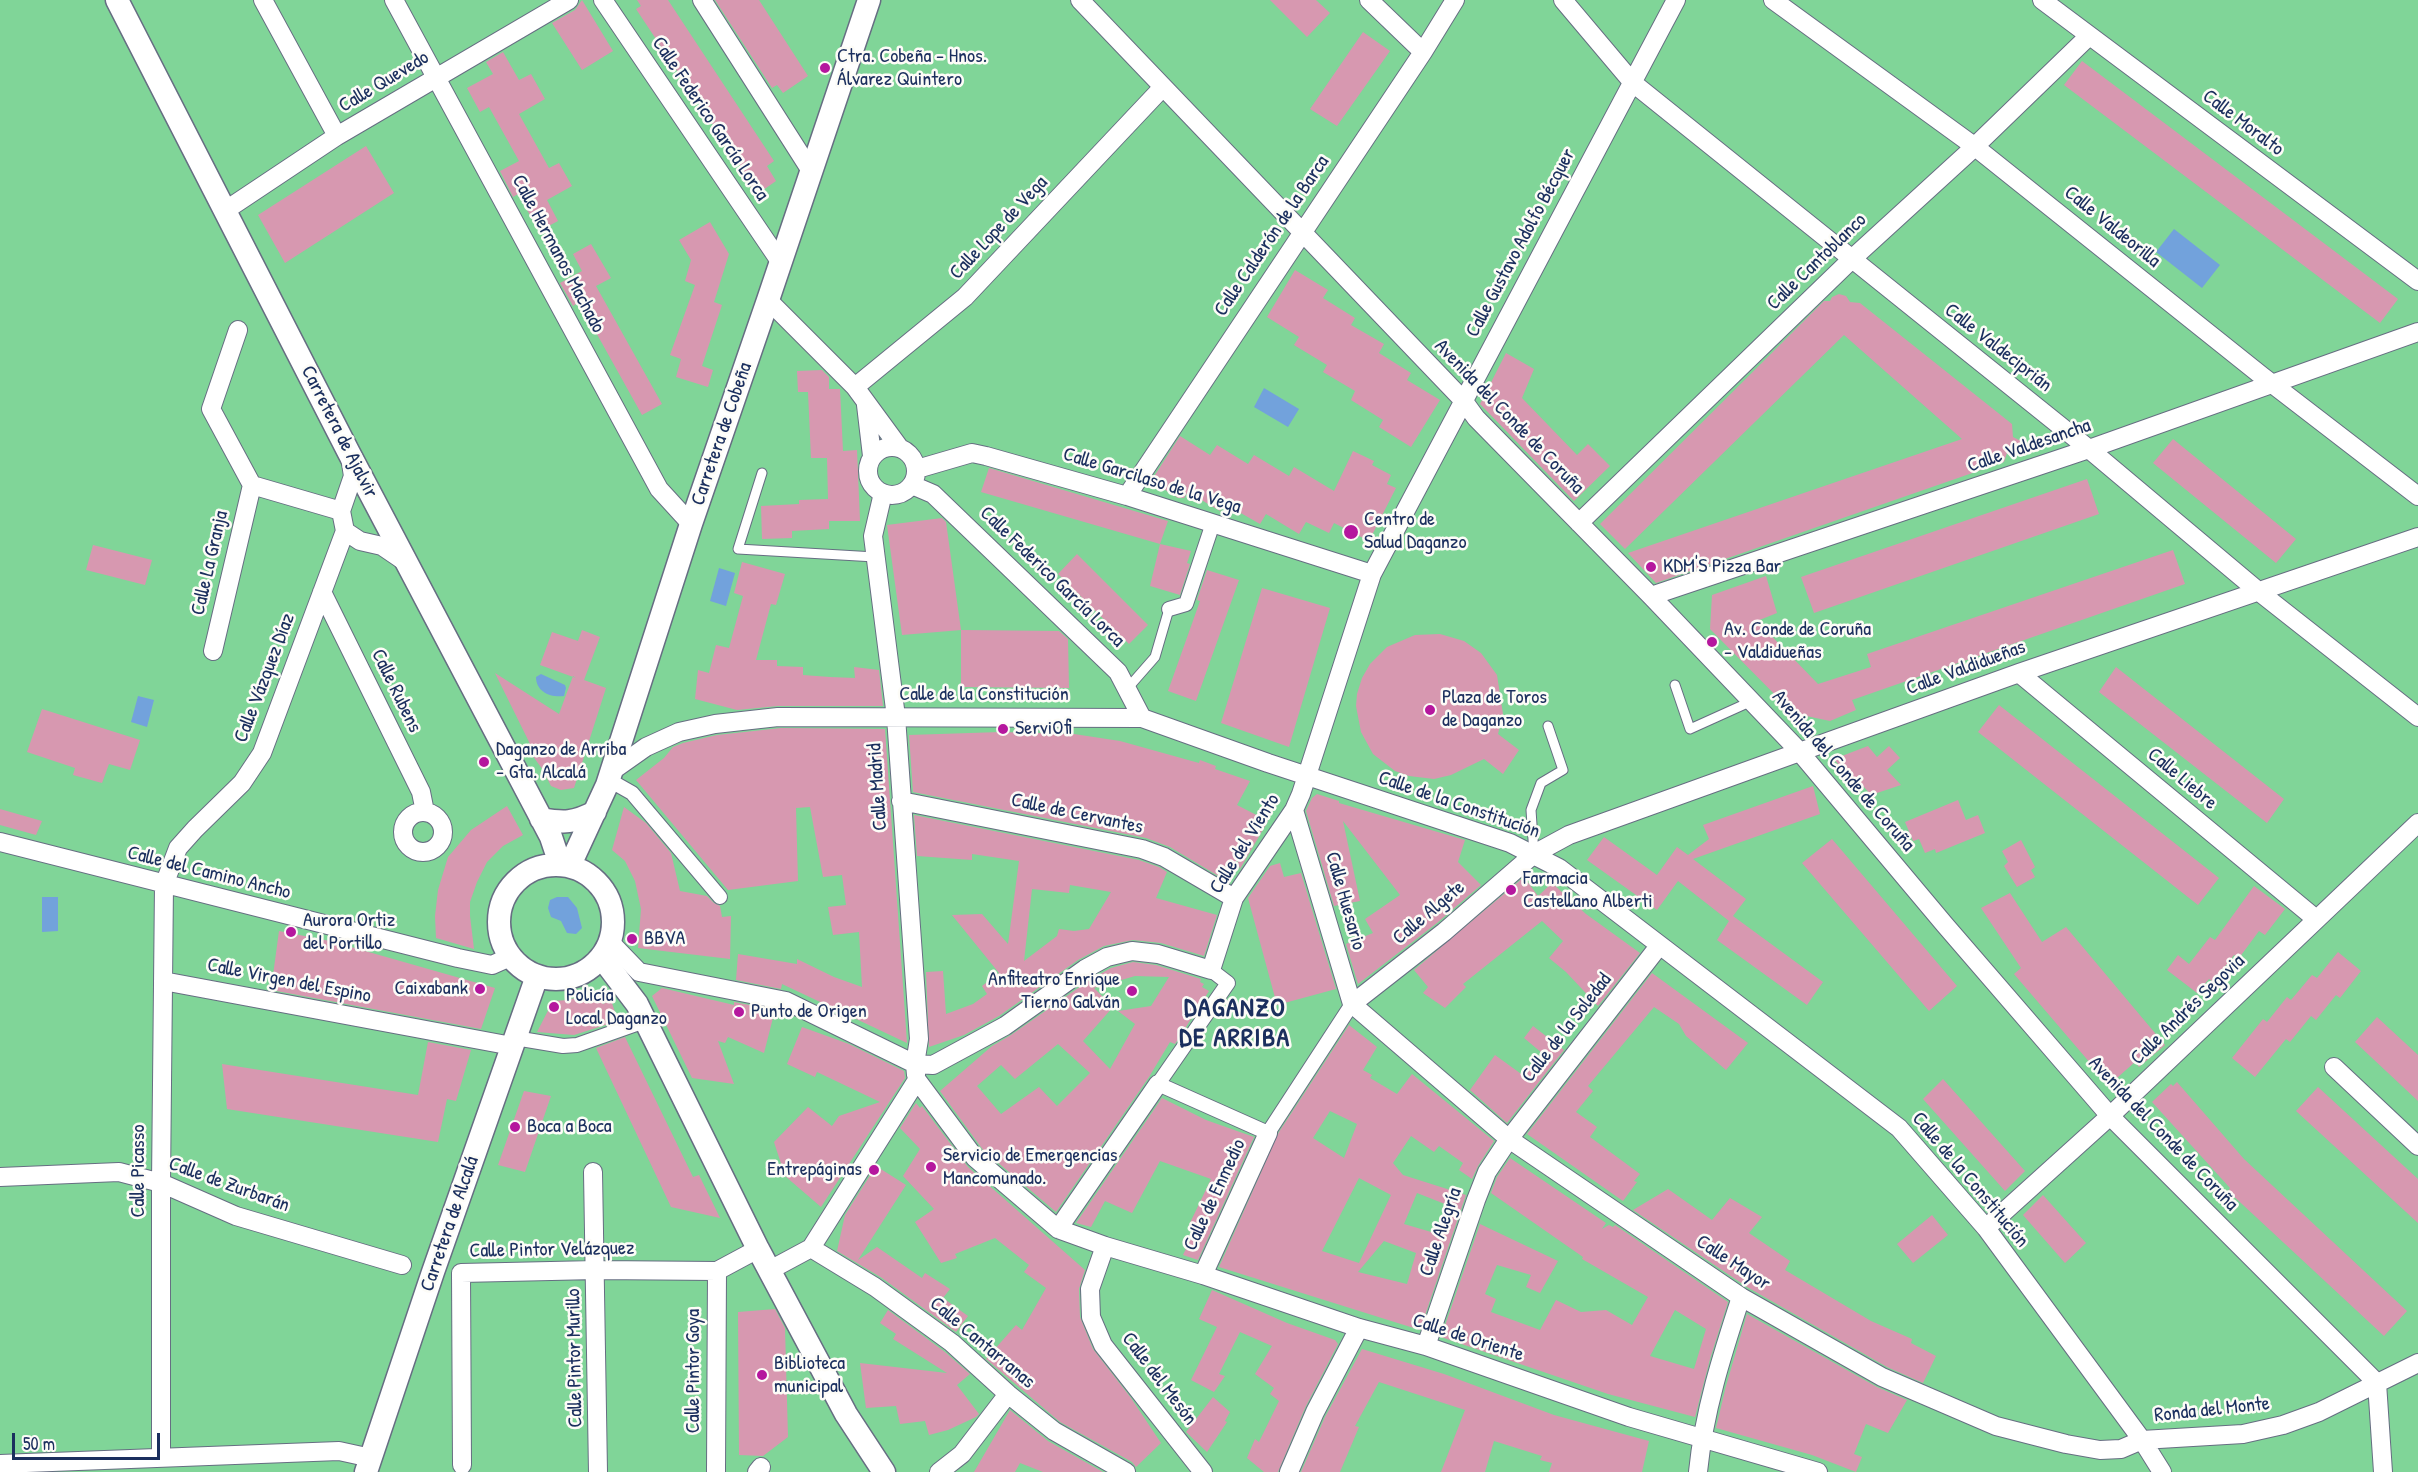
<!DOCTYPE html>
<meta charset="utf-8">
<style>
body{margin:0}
#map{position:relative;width:2418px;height:1472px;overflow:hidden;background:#f1e3c6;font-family:"Patrick Hand",sans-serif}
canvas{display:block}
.scale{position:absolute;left:12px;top:1433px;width:148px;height:27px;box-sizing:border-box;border:3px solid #1b2f5e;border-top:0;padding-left:8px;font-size:18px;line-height:21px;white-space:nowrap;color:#1b2f5e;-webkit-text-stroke:4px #fdfcf7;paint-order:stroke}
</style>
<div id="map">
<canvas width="2418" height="1472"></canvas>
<div class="scale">50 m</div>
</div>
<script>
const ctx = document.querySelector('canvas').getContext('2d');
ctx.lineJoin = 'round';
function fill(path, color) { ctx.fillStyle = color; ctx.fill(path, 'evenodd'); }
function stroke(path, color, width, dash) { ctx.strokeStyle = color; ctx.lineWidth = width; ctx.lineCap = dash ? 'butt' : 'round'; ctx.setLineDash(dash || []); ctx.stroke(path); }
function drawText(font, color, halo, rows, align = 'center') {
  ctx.font = font + ' "Patrick Hand",sans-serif'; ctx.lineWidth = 5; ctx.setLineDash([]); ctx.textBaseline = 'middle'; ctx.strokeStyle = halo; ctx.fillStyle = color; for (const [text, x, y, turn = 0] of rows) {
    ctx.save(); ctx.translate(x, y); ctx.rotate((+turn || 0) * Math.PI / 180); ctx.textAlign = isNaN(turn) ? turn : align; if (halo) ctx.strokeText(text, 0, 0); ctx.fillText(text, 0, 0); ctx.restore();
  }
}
fill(new Path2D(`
 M0 0H2418V1472H0Z`), '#80d598');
fill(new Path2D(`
 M2174 229 2220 265 2202 288 2156 252Z
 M1264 388 1299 409 1288 427 1254 407Z
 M719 568 735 573 726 606 710 601Z
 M541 674 565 685 566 688 564 696C551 698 536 692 536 677Z
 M138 696 154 700 147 727 131 722Z
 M42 897H58V931L42 932Z
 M557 897H568L577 908 582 928 576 934 567 933 561 921 551 917 548 908 550 900Z`), '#72a2dc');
fill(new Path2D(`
 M582 0 613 51 582 70 552 23 575 10Z
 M637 0H668L774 161 767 166 776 181 756 195 746 180 748 179 739 164 636 9 641 6Z
 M715 0H759L808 76 783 93 777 85 772 88Z
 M1270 0H1316L1330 13 1307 37Z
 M1363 32 1390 51 1337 126 1310 109Z
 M503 52 519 80 531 74 545 99 519 114 549 168 559 163 572 186 547 200 558 221 539 231 518 194 513 197 500 171 519 161 489 107 480 112 467 88 493 74 486 62Z
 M2082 61 2398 299 2380 323 2064 85Z
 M366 146 394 193 285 263 258 215Z
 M710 222 729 254 714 302 722 305 702 366 713 370 708 387 676 377 681 359 670 355 695 285 685 281 691 260 679 240Z
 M591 244 611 278 596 286 662 404 642 415 579 302 573 306 560 283 582 271 573 254Z
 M1295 270 1328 290 1323 298 1355 318 1351 325 1384 344 1379 353 1411 373 1407 380 1440 400 1411 447 1379 427 1383 420 1351 400 1355 391 1323 372 1327 365 1294 345 1299 337 1267 317Z
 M1839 294 1846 296 1850 302 1860 303 2012 424 2013 437 2031 446 2008 450 2004 462 1656 583 1628 553 1962 439 1844 335 1625 549 1600 524 1824 301H1830L1832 297Z
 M1506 353 1534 369 1522 398 1577 455 1588 444 1610 466 1574 501 1480 404Z
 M822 370 829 377V389H840L843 451 857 450 860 521H829V529L792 531V538L762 539 761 506 799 504V500L828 499 827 458H811L808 392H798L797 371Z
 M1180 436 1210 455 1217 445 1248 464 1254 455 1289 476 1294 467 1334 491 1353 451 1374 461 1372 465 1391 475 1387 484 1396 488 1369 541 1334 523 1329 533 1306 522 1299 534 1266 514 1260 524 1225 504 1220 511 1188 492 1184 498H1178L1151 481Z
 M2173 439 2296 539 2276 563 2153 463Z
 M989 468 1168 521 1160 544 981 492Z
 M2087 479 2099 514 1814 613 1801 577Z
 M942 518 946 522 961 630 902 635 887 525Z
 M1160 544 1191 551 1187 563 1190 564 1180 595 1150 586Z
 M93 545 152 560 145 585 86 570Z
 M2173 550 2185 584 1852 700 1856 710 1830 721 1797 714 1793 709 1794 714 1710 629 1712 595 1766 576 1777 613 1757 621 1818 684 1871 667 1867 654Z
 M1077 554 1148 625 1129 644 1058 574Z
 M742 562 785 574 776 605 771 604 756 660H777V666L803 667V675L830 677 855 678 854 667 879 670 883 706H778L737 710 695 699 698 670 709 673 716 645 729 648 743 596 734 593Z
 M1207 570 1239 580 1196 701 1168 691 1200 601 1197 600Z
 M1262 588 1330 608 1289 747 1221 723Z
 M582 630 600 637 584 680 606 688 574 788 561 790 551 786 543 770 532 755 533 750 495 673 559 714 573 676 576 678 540 665 552 632 578 641Z
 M961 630 1059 631 1068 639 1069 688 961 687Z
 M1440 634 1464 641 1481 653 1497 675 1503 714 1498 734 1519 750 1503 774 1484 759 1451 775 1434 779 1409 776 1395 771 1373 754 1361 732 1356 706 1357 694 1362 678 1370 664 1387 647 1415 635Z
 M2116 667 2284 799 2267 823 2099 692Z
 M1999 705 2219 878 2198 905 1978 732Z
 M42 709 140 740 130 770 109 764 102 783 73 775 75 768 27 752Z
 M781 728 885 729 907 1043 782 984 781 989 736 980 738 954 797 964V959L834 977 862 987 859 932 833 935 828 907 846 905 842 875 823 877 810 807 796 808 798 881 728 890 636 780 664 758 673 747 683 743 717 735Z
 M1001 732 1074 734 1120 741 1199 763 1200 760 1216 766 1215 769 1250 781 1237 805 1268 821 1240 869 1237 859 1230 883 1170 847 1146 838 913 792 909 735Z
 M1868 746 1877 757 1889 746 1900 758 1887 770 1901 785 1871 795 1857 779 1853 783 1834 759Z
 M1813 786 1820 814 1693 859 1746 899 1733 916 1823 982 1807 1005 1717 940 1729 921 1678 881 1657 910 1587 860 1604 837 1657 875 1677 847 1688 855 1709 839 1703 825Z
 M1317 794 1339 801V803L1465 840 1458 862 1481 885 1437 923 1358 984 1346 944 1373 933 1365 919 1400 895 1343 821 1360 901 1334 906 1306 811 1312 798Z
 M1958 800 1966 820 1978 815 1985 833 1936 853 1935 849 1925 853 1919 839 1913 841 1905 822Z
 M507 806 523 835 503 846 487 862 477 882 470 902V916L474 949 436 938 435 916 438 890 448 857 471 830Z
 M624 807 646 823 671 853 680 891 707 896 714 903 720 906 722 917 731 916 730 959 638 948 641 909 635 881 625 861 612 850Z
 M0 809 42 821 36 835 0 825Z
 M914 815 1139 860 1159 867 1167 872 1156 898 1217 915 1204 956 1161 943 1133 940 1104 946 1078 960 999 1016 964 1035 929 1047 926 972 943 971 946 1014 973 1004 987 994 982 986 999 973 952 915 982 914 1008 944 1019 861 972 854V860L917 856ZM1070 885 1111 892 1089 929 1074 931 1059 929 1057 936 1024 961 1032 889 1069 893Z
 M1832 839 1957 986 1929 1011 1802 863Z
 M2021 840 2035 867 2031 870 2035 877 2017 887 2004 866 2008 862 2002 851Z
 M1280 863 1284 877 1301 873 1336 989 1277 1005 1248 898 1270 866Z
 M1524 877 1538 896 1552 883 1586 914 1640 953 1598 1006 1566 972 1549 958 1563 941 1542 921 1463 984 1466 987 1445 1008 1423 993 1428 987 1414 970Z
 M2254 886 2285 909 2265 935 2259 931 2239 958 2234 955 2213 982 2209 979 2197 993 2167 970 2178 955 2189 964 2210 937 2215 940Z
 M2010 893 2042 942 2066 927 2165 1045 2139 1067 2135 1062 2109 1085 2014 974 2021 968 1981 908Z
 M279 931 330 941 495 988 481 1029 271 990Z
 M2338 952 2361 971 2340 998 2336 995 2316 1020 2311 1016 2290 1042 2286 1039 2255 1077 2232 1058 2263 1019 2267 1022 2287 997 2291 1000 2312 975 2317 978Z
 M1133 962 1156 965 1201 979 1200 982 1204 984 1202 987 1209 991 1175 1044 1170 1042 1149 1077 1056 1212 983 1150 940 1091 992 1046 1011 1035 1091 979 1111 968ZM1135 976 1169 977 1151 1006 1118 1011 1135 1024 1110 1069 1083 1041 1113 1007 1094 988ZM1058 1044 1090 1073 1057 1106 1039 1087 1001 1114 977 1086 1001 1065 1015 1079Z
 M1652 973 1748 1043 1726 1070 1686 1036 1679 1024 1654 1007 1588 1086 1593 1091 1576 1112 1597 1127 1590 1137 1640 1174 1634 1181 1637 1182 1623 1201 1527 1134Z
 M662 988 734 1005V1002L775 1010 764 1053 728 1037 725 1043 718 1041 734 1084 692 1078 652 996Z
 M598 991 603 1004 611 1000 618 1021 574 1035 537 1032 553 1001 568 1000Z
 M2377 1017 2418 1055V1101L2355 1042Z
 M1349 1025 1377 1047 1363 1070 1372 1075 1370 1078 1397 1094 1412 1074 1494 1141 1478 1166 1472 1179 1459 1170 1463 1163 1439 1146 1434 1152 1411 1136 1393 1163 1403 1175 1466 1195 1420 1330 1219 1267 1279 1132ZM1330 1111 1357 1124 1344 1158 1313 1138ZM1359 1178 1391 1195 1359 1263 1322 1251ZM1417 1193 1450 1206 1438 1234 1404 1224ZM1384 1241 1416 1253 1407 1284 1358 1272Z
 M1533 1026 1564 1050 1507 1123 1470 1090 1495 1055 1524 1076 1542 1053 1524 1038Z
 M802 1027 849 1044 904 1071 905 1078 821 1207 785 1176 774 1142 808 1107 832 1126 839 1116 880 1102 817 1072 815 1077 787 1064Z
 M625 1037 693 1177 699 1175 720 1218 671 1207 596 1048Z
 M428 1042 471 1050 456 1101 447 1099 438 1142 227 1109 222 1064 418 1095Z
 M1943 1079 2025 1171 2005 1191 1923 1099Z
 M2177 1082 2244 1159 2407 1311 2384 1336 2228 1191 2230 1188 2152 1102 2171 1084 2173 1086Z
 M2318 1087 2418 1179V1223L2296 1111Z
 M524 1091 551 1096 525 1172 498 1165Z
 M1162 1098 1206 1120 1254 1137 1198 1260 1183 1255 1196 1228 1189 1225 1211 1179 1160 1161 1132 1213 1105 1201 1091 1227 1076 1223Z
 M916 1103 920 1108 922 1106 968 1167 1085 1270 1079 1289 1080 1317 1093 1349 1131 1398 1161 1443 1136 1467 1132 1462 1060 1422 986 1359 1016 1325 1022 1330 1046 1288 1024 1272 1029 1265 995 1238 955 1254 957 1258 941 1263 915 1222 934 1209 903 1176 920 1149 900 1128Z
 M1510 1158 1606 1223 1602 1229 1609 1225 1613 1227 1615 1225 1728 1302 1710 1359 1695 1417 1608 1394 1441 1337 1480 1224 1558 1261 1540 1293 1526 1287 1531 1275 1497 1265 1485 1294 1496 1299 1491 1312 1540 1330 1556 1300 1581 1312 1606 1310 1632 1325 1648 1297 1582 1259 1583 1257 1491 1193 1497 1177ZM1675 1310 1706 1329 1694 1369 1650 1356Z
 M876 1166 906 1185 858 1260 877 1247 922 1278 925 1273 950 1289 943 1298 968 1316 956 1332 882 1278 837 1251 845 1215Z
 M1668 1189 1712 1220 1730 1198 1762 1217 1749 1233 1790 1261 1785 1270 1871 1321 1912 1339 1911 1343 1936 1356 1923 1383 1887 1367 1747 1287 1633 1210Z
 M2043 1195 2086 1243 2065 1263 2023 1215Z
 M1932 1215 1948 1235 1913 1263 1897 1244Z
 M1212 1290 1287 1323 1335 1340 1338 1344 1305 1408 1278 1472H1264L1247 1458 1255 1439 1259 1442 1279 1401 1270 1394 1274 1388 1255 1374 1272 1346 1240 1332 1219 1374 1225 1376 1214 1392 1191 1380 1217 1327 1199 1319Z
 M775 1309 785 1328 788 1437 763 1456 739 1455 738 1312Z
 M888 1310 945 1352 970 1374 957 1385 979 1414 976 1417 948 1430 929 1435 925 1421 900 1424 896 1406 866 1408 860 1363 947 1373 893 1339 896 1334 880 1323Z
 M1747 1314 1877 1387 1907 1400 1888 1433 1866 1424 1854 1454 1862 1457 1856 1472 1812 1455 1716 1428 1726 1386Z
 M1362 1349 1444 1374 1554 1415 1649 1441 1642 1472H1549L1552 1463 1540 1460 1542 1456 1494 1441 1485 1472H1441L1465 1410 1379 1382 1355 1426 1359 1427 1340 1472H1301L1325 1417Z
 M1213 1397 1230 1412 1225 1421 1227 1422 1207 1452 1186 1432Z
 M1010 1410 1048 1441 1103 1472H1043L1020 1463 1015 1472H974Z`), '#d798b0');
const service = new Path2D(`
 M762 473 738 549 875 557
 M1675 685 1690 729 1752 701
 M1127 689 1155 657 1169 609
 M1534 854 1531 810 1541 783 1563 770 1548 726`);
const pedestrian = new Path2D(`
 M1169 609 1186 604 1213 523
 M609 780 632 793 720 897
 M1211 970 1228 983 1158 1084 1268 1133 1352 1004
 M515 1038 563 1046 577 1045 645 1021`);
const minor = new Path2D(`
 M263 0 337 136
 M394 0 659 489 691 524
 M603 0 781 263
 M702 0 811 171
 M1080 0 1463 400 1476 418 1651 596 1799 751 1945 925 2110 1116 2377 1383 2383 1472
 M1369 0 1423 52
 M1563 0 1633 83 2089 449 2258 591 2418 717
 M1773 0 1974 146 2262 376 2418 496
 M2042 0 2418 281
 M226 210 337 136 569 0
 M768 300 855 387 899 447
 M238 330 211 409 252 485 341 511
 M855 387 965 297 1163 87
 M866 405 872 456
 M868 471a24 24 0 1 1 48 0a24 24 0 1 1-48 0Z
 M350 457 353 476 341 511 345 531 360 541 382 546 407 563
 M917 469 972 453 986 456 1127 496 1372 574
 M912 485 933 494 1118 672 1142 718
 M883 493 873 536 896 717 919 1039 915 1064 916 1075
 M1127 496 1423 52 1455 0
 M1579 523 1854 257 1969 152 2089 36
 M322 592 421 792 425 812
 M1651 596 2089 449 2418 332
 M213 651 252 485
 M2019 673 2316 919
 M612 771 646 747 679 732 715 724 778 717 1142 718 1268 763 1510 843 1559 868 1899 1128 1986 1228 2142 1440 2162 1472
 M901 801 1142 849 1164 857 1234 898
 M1294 810 1352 1004
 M403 832a20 20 0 1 1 40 0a20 20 0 1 1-40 0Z
 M0 842 458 958 492 965 510 957
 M610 942 639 972 786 1001 915 1064 933 1065 1005 1026 1085 969 1107 957 1132 951 1158 954 1211 970 1234 898 1294 810 1301 794 1372 574 1676 0
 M163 981 512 1046
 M1352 1004 1509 1139 1741 1297 1882 1377 1996 1426 2066 1444 2100 1450 2121 1449 2142 1440 2243 1434 2283 1425 2319 1412 2418 1363
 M1352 1004 1444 932 1534 854 1569 835 2019 673 2418 537
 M2334 1067 2418 1146
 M917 1080 975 1158 1058 1229 1105 1246 1203 1275 1359 1328 1426 1346 1629 1417 1818 1472
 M593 1172 598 1472
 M0 1177 119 1172 161 1183 236 1216 402 1265
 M1986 1228 2110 1116 2418 823
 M1058 1229 1158 1084
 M1105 1246 1090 1289 1091 1317 1103 1345 1203 1472
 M811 1248 875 1287 952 1343 1008 1394 1054 1431 1126 1472
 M770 1270 811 1248 917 1080
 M1203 1275 1268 1133
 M1426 1346 1476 1200 1487 1172 1509 1139 1659 946
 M161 1457V1183L164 885 178 848 195 829 242 783 262 753 345 531
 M0 1464 339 1451 371 1458
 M462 1465 461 1273 596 1270 717 1271 758 1249
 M716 1472 717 1271
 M757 1472 761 1467
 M939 1472 962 1454 1008 1394
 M1289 1472 1315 1412 1359 1328
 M1698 1472C1704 1411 1722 1355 1741 1297`);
const tertiary = new Path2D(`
 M117 0 349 453 551 837 560 864
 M541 819C564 823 574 823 595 812
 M499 922a57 57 0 1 1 114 0a57 57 0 1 1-114 0Z
 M570 865 607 785 691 524 768 300 869 0
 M602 958 637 1004 758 1249 846 1414 884 1472
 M366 1472 433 1272 537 976`);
stroke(service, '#666e82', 11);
stroke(pedestrian, '#666e82', 16);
stroke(minor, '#666e82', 20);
stroke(tertiary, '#666e82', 25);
stroke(service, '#fff', 9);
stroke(pedestrian, '#fff', 14);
stroke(minor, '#fff', 18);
stroke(tertiary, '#fff', 22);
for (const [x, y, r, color] of [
 [825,68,6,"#b5179e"],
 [1351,532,8,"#b5179e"],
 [1651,567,6,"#b5179e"],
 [1712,642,6,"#b5179e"],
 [1430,710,6,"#b5179e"],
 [1003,729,6,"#b5179e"],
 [484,762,6,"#b5179e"],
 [1511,890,6,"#b5179e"],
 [291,932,6,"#b5179e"],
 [632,939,6,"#b5179e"],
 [480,989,6,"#b5179e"],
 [1132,991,6,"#b5179e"],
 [554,1007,6,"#b5179e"],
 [739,1012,6,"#b5179e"],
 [515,1127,6,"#b5179e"],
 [931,1167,6,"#b5179e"],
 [874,1170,6,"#b5179e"],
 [762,1375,6,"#b5179e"]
]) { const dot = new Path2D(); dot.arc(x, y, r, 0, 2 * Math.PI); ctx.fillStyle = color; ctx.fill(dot); stroke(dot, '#fdfcf7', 2); }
drawText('20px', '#1b2f5e', '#fdfcf7', [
 ["Ctra. Cobeña - Hnos.",837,57],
 ["Álvarez Quintero",837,80],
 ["Centro de",1364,520],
 ["Salud Daganzo",1364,543],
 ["KDM'S Pizza Bar",1663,567],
 ["Av. Conde de Coruña",1724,630],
 ["- Valdidueñas",1724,653],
 ["Plaza de Toros",1442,698],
 ["de Daganzo",1442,721],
 ["ServiOfi",1015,729],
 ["Daganzo de Arriba",496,750],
 ["- Gta. Alcalá",496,773],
 ["Farmacia",1523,879],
 ["Castellano Alberti",1523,902],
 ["Aurora Ortiz",303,921],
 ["del Portillo",303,944],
 ["BBVA",644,939],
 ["Anfiteatro Enrique",1120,980,"right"],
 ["Tierno Galván",1120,1003,"right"],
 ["Caixabank",468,989,"right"],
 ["Policía",566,996],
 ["Local Daganzo",566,1019],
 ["Punto de Origen",751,1012],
 ["Boca a Boca",527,1127],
 ["Servicio de Emergencias",943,1156],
 ["Mancomunado.",943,1179],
 ["Entrepáginas",862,1170,"right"],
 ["Biblioteca",774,1364],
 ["municipal",774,1387]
], 'left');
drawText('20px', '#1b2f5e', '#fdfcf7', [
 ["Calle Quevedo",384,82,-31],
 ["Calle Federico García Lorca",710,119,56],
 ["Calle Moralto",2243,123,37],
 ["Calle Valdeorilla",2112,227,39],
 ["Calle Lope de Vega",999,228,-47],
 ["Calle Calderón de la Barca",1272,236,-56],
 ["Calle Gustavo Adolfo Bécquer",1521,243,-62],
 ["Calle Hermanos Machado",558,254,62],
 ["Calle Cantoblanco",1817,262,-44],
 ["Calle Valdeciprián",1998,348,38],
 ["Avenida del Conde de Coruña",1509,417,46],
 ["Carretera de Ajalvir",339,432,63],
 ["Carretera de Cobeña",722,434,-71],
 ["Calle Valdesancha",2029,446,-19],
 ["Calle Garcilaso de la Vega",1152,481,17],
 ["Calle La Granja",210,563,-77],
 ["Calle Federico García Lorca",1052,577,44],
 ["Calle Valdidueñas",1966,668,-20],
 ["Calle Vázquez Díaz",265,678,-69],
 ["Calle Rubens",396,691,64],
 ["Calle de la Constitución",984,695],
 ["Avenida del Conde de Coruña",1843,771,49],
 ["Calle Liebre",2182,779,40],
 ["Calle Madrid",878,787,-94],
 ["Calle de la Constitución",1459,805,19],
 ["Calle de Cervantes",1077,814,12],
 ["Calle del Viento",1245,844,-58],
 ["Calle del Camino Ancho",209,873,14],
 ["Calle Huesario",1345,901,74],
 ["Calle Algete",1429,913,-40],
 ["Calle Virgen del Espino",289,981,11],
 ["Calle Andrés Segovia",2188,1010,-44],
 ["Calle de la Soledad",1567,1028,-52],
 ["Avenida del Conde de Coruña",2163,1134,46],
 ["Calle Picasso",139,1171,-90],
 ["Calle de la Constitución",1970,1180,50],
 ["Calle de Zurbarán",229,1185,20],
 ["Calle de Enmedio",1215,1195,-65],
 ["Carretera de Alcalá",450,1224,-71],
 ["Calle Alegría",1441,1232,-71],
 ["Calle Pintor Velázquez",552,1250,-1],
 ["Calle Mayor",1733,1263,33],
 ["Calle de Oriente",1468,1338,18],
 ["Calle Cantarranas",982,1343,40],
 ["Calle Pintor Murillo",575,1358,-91],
 ["Calle Pintor Goya",694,1371,-90],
 ["Calle del Mesón",1159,1379,53],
 ["Ronda del Monte",2212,1410,-6]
]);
ctx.letterSpacing = '1.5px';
drawText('bold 26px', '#1b2f5e', '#fdfcf7', [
 ["DAGANZO",1235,1009],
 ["DE ARRIBA",1235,1039]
]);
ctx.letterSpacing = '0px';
</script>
